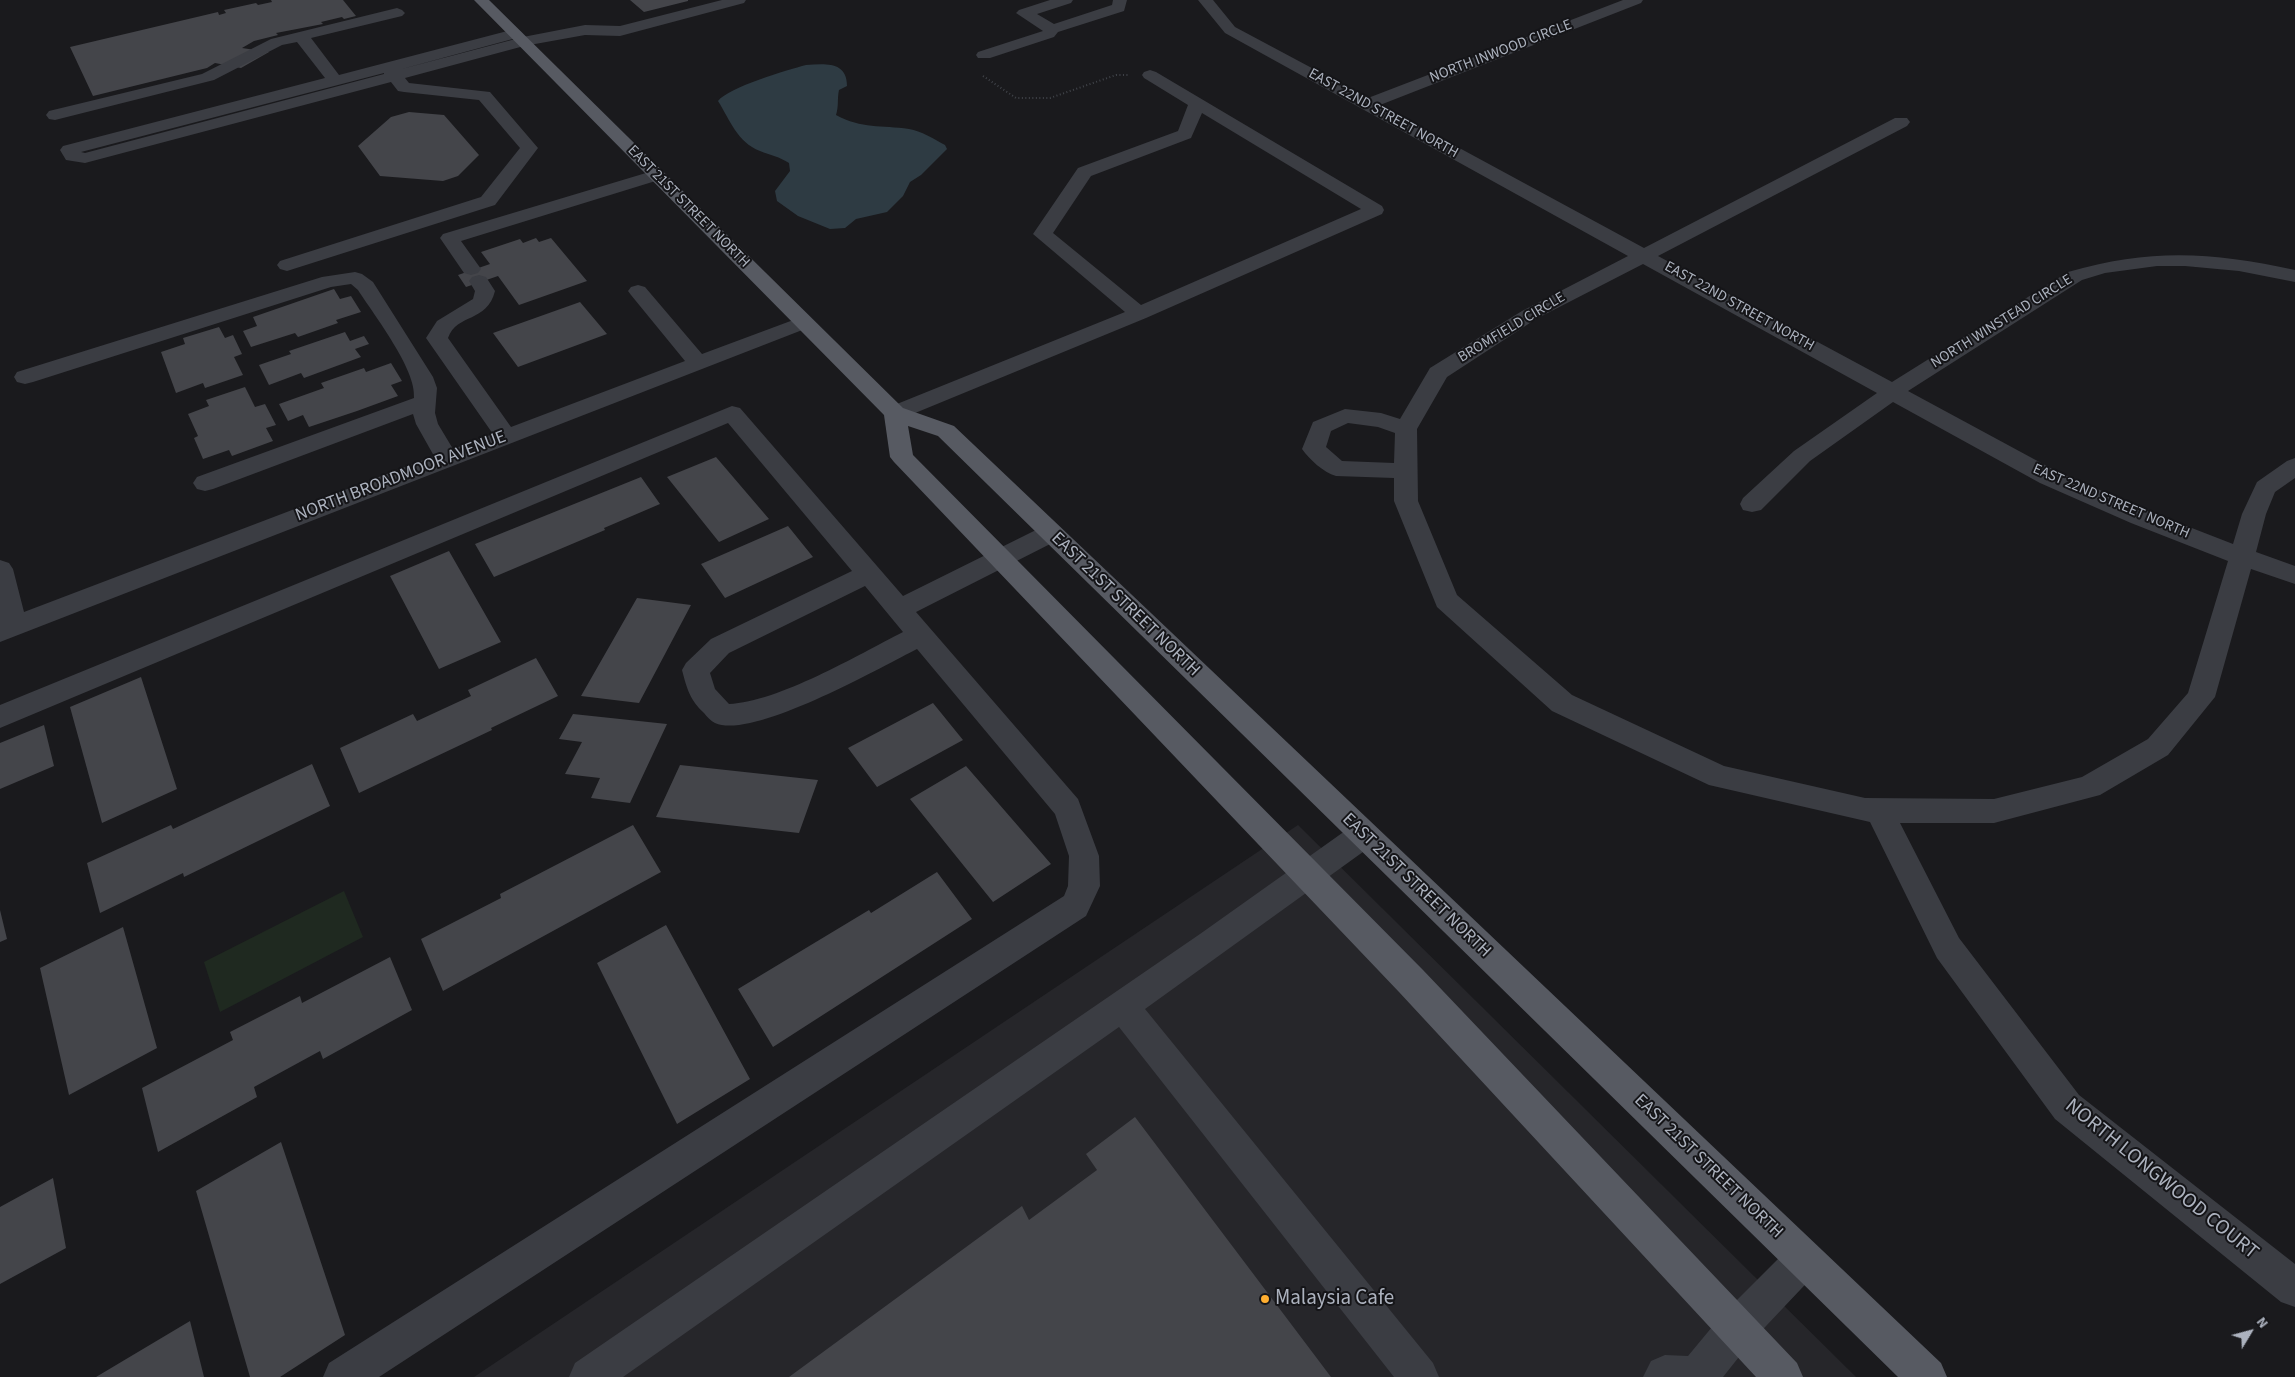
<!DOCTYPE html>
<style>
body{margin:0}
#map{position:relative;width:2295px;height:1377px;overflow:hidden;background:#1a1a1d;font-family:"Source Sans 3",sans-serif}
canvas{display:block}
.north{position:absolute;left:2225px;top:1307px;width:50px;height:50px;-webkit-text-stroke:4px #151518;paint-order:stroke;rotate:53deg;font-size:14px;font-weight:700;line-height:20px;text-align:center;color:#acb2be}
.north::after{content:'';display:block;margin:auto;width:18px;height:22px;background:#acb2be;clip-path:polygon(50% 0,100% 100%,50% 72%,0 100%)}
</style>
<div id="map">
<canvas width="2295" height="1377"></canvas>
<div class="north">N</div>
</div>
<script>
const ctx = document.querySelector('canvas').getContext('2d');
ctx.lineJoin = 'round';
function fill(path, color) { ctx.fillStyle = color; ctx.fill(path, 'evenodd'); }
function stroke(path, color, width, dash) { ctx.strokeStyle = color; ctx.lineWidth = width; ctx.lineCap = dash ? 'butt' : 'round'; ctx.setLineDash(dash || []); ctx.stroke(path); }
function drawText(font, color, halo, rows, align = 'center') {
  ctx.font = font + ' "Source Sans 3",sans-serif'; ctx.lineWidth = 4; ctx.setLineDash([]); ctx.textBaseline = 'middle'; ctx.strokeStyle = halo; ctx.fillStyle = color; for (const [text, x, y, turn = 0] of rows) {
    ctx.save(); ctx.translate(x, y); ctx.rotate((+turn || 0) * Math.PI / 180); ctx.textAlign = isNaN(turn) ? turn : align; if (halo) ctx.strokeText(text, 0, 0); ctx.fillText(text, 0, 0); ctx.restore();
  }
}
fill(new Path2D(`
 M1298 825 1856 1377H474Z`), '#26262a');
fill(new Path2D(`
 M344 891 363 937 220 1012 204 962Z`), '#1f2920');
fill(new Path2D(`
 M806 65C825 64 847 61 847 86L839 90C837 99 839 106 836 115 862 129 881 125 909 129 921 131 934 139 945 145L947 149 921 175 910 182 903 196 887 212 856 219 845 228 830 229 798 216 777 201 775 191 790 171 789 163C780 157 770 155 760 151 737 142 730 120 718 101 729 87 787 70 806 65Z`), '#2e3b43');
fill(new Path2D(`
 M271 0H343L356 16 344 19 342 17 321 22 323 24 276 33 278 35 254 41 242 48 269 52 241 68 215 63 207 68 93 96 70 47 218 12 219 15 226 13 224 10 256 3 258 5 272 2Z
 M630 0H688V1L644 12Z
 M409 112 444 115 479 155 458 176 443 181 380 176 358 146 391 117Z
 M536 238 539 242 551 238 587 281 519 305 498 276 466 287 458 275 490 264 481 252 520 239 523 243Z
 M334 289 340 299 351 296 361 312 336 320 338 323 298 337 295 333 251 347 243 331 257 326 253 317Z
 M580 302 607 334 518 367 493 333Z
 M219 327 225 338 233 335 242 354 234 357 243 375 205 388 203 383 176 393 161 352 185 344 183 338Z
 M345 332 350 341 364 336 369 344 355 349 361 357 304 378 301 373 269 385 259 365 291 354 289 351Z
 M391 363 402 381 391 385 398 396 357 411 309 427 303 415 288 421 279 404 324 388 321 383 364 368 366 372Z
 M245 387 255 407 265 404 276 425 266 428 273 441 232 456 229 450 203 459 194 438 198 436 188 414 209 406 206 400Z
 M716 457 769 519 719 542 667 477Z
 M641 477 660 504 604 528 605 530 494 577 475 544Z
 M788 526 813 557 725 598 701 564Z
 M449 551 501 642 439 669 390 576Z
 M637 598 691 605 639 703 581 696Z
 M536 658 558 696 491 728 492 730 359 793 340 748 413 714 417 721 471 696 468 690Z
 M141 677 177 789 102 823 70 707Z
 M933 703 963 740 877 787 848 748Z
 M573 714 667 724 630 803 591 798 600 778 565 774 582 742 559 739Z
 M44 725 54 766 0 789V743Z
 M312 764 330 806 184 877 183 873 100 913 87 863 171 825 173 829Z
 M680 765 818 780 799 833 656 817Z
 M966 766 1051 864 993 902 910 799Z
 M633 825 661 872 443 991 421 939 501 898 500 894Z
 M937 872 972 919 773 1047 738 989 869 910 871 913Z
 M0 910 7 939 0 942Z
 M666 925 750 1079 677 1124 597 963Z
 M123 927 157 1048 69 1095 40 968Z
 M390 957 412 1010 323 1059 320 1051 254 1087 257 1097 158 1152 142 1088 233 1040 230 1032 300 996 302 1003Z
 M1135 1117 1331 1377H789L1022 1206 1029 1220 1097 1170 1086 1154Z
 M281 1142 345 1335 280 1377H250L196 1191Z
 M53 1178 66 1248 0 1284V1207Z
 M190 1321 204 1377H96Z`), '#44454a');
stroke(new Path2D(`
 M983 76 1016 98H1050L1116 75H1129`), '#41444a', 2, [1, 2.5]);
fill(new Path2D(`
 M722 0H746L744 3 620 36 585 35 524 46 405 78 409 83 490 92 538 148 495 205 287 271 280 269 277 265 280 261 481 197 520 148 479 100 404 92 398 91 391 82 85 163 66 160 60 150 63 146 325 78 297 42 282 45 214 80 55 120 49 119 46 115 49 111 202 74 271 39 397 8 402 10 405 13 402 16 311 38 339 75 515 29 520 31 523 34 520 37 398 70 523 37 585 25 620 26ZM384 74 85 153 81 152 384 73Z
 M1050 0H1073L1071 3 1037 14 1054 24 1112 5 1113 0H1127L1124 11 1058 32 1054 37 990 58H978L976 55 978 52 1043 31 1016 13 1019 10Z
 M1198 0H1213L1235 27 1368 98 1623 0H1643L1641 3 1380 105 1644 248 1895 118H1907L1910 122 1907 126 1658 256 1892 382 2068 272C2151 248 2212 252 2295 270V282L2239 271 2185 266H2157L2105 273 2082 280 1908 391 2056 471 2148 511 2233 544 2242 514 2257 482 2287 461 2295 458V478L2275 492 2266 514 2256 552 2295 566V584L2251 569 2215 697 2168 755 2100 795 1994 823H1900L1959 938 2079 1095 2295 1264V1307L2281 1302 2055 1119 1937 958 1870 822 1709 785 1552 711 1437 607 1394 501V478L1336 476C1323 472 1310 460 1302 449L1313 422 1345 409 1381 413 1400 419 1430 368 1522 311 1628 256 1225 33ZM1643 264 1877 393 1794 451 1743 498 1740 504 1743 510 1752 512 1761 510 1810 461 1893 402 2040 483 2131 523 2228 561 2188 693 2148 739 2082 777 1994 799 1865 798 1724 766 1572 695 1457 595 1418 501 1417 429 1447 377 1536 319ZM1348 423 1378 427 1395 433 1394 463 1342 461 1326 447 1331 431Z
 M1150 70 1156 72 1382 206 1384 210 1382 214 1146 318 903 418 895 420 887 418 884 413 887 408 1125 312 1033 234 1078 168 1178 131 1188 105 1144 78 1142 75 1144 72ZM1202 113 1361 209 1141 305 1053 233 1091 176 1191 138Z
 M656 170 662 171 665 175 662 179 461 241 481 269 478 273 471 275 464 273 440 238 443 234Z
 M355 272 362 274 373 282 433 377 437 388 435 413 438 424 453 449 493 434 426 338 437 321 473 299 475 291 469 281 472 277 479 275 486 277 495 291C487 323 457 313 448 338L511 427 685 361 631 295 628 291 631 287 638 285 645 287 702 354 796 319 803 317 810 319 813 323 810 327 0 642V560L9 563 13 569 24 612 434 456 416 424 413 414 213 489 205 491 197 489 193 483 197 477 414 398C417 370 374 315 358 290L351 284 331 287 33 382 25 384 17 382 14 377 17 372 322 277Z
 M732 406 740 408 903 596 1042 527 1051 525 1060 527 1063 533 1060 539 916 612 1078 799 1099 856 1100 886 1086 916 379 1377H323L329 1363 1064 896 1068 886 1069 856 1055 814 917 649C879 668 753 740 715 723 711 721 707 717 704 713 690 700 687 689 682 670L686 663 711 639 852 571 728 423 0 728V705ZM865 586 903 632C858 655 778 702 729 704L715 689 710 673 729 653Z
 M1363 822 1374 826 1378 835 1374 844 1145 1009 1433 1363 1439 1377H1394L1119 1027 623 1377H569L575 1363 1200 934 1352 826Z
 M1804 1240 1817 1246 1823 1259 1817 1272 1750 1343 1723 1377H1643L1651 1361 1665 1355 1688 1356 1722 1315 1791 1246Z`), '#3b3d43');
fill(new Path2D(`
 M474 0H489L903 408 954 426 1941 1363 1947 1377H1898L938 436 908 426 913 455 1423 970 1797 1363 1803 1377H1756L1399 992 894 462 890 457 884 415Z`), '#575a62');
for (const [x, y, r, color] of [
 [1265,1299,5,"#ffae30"]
]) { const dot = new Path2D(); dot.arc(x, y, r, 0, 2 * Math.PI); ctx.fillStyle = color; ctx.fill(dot); stroke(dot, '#151518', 2); }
drawText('15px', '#acb2be', '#151518', [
 ["NORTH INWOOD CIRCLE",1501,52,-21],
 ["EAST 22ND STREET NORTH",1383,114,29],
 ["EAST 21ST STREET NORTH",688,207,45],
 ["EAST 22ND STREET NORTH",1739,307,29],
 ["NORTH WINSTEAD CIRCLE",2002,322,-32],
 ["BROMFIELD CIRCLE",1512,328,-31],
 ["EAST 22ND STREET NORTH",2111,502,23]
]);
drawText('18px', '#acb2be', '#151518', [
 ["NORTH BROADMOOR AVENUE",401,477,-21],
 ["EAST 21ST STREET NORTH",1125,605,44],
 ["EAST 21ST STREET NORTH",1416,886,44],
 ["EAST 21ST STREET NORTH",1708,1167,44]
]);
drawText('21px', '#acb2be', '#151518', [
 ["NORTH LONGWOOD COURT",2161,1180,39]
]);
drawText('21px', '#acb2be', '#151518', [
 ["Malaysia Cafe",1275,1299]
], 'left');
</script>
